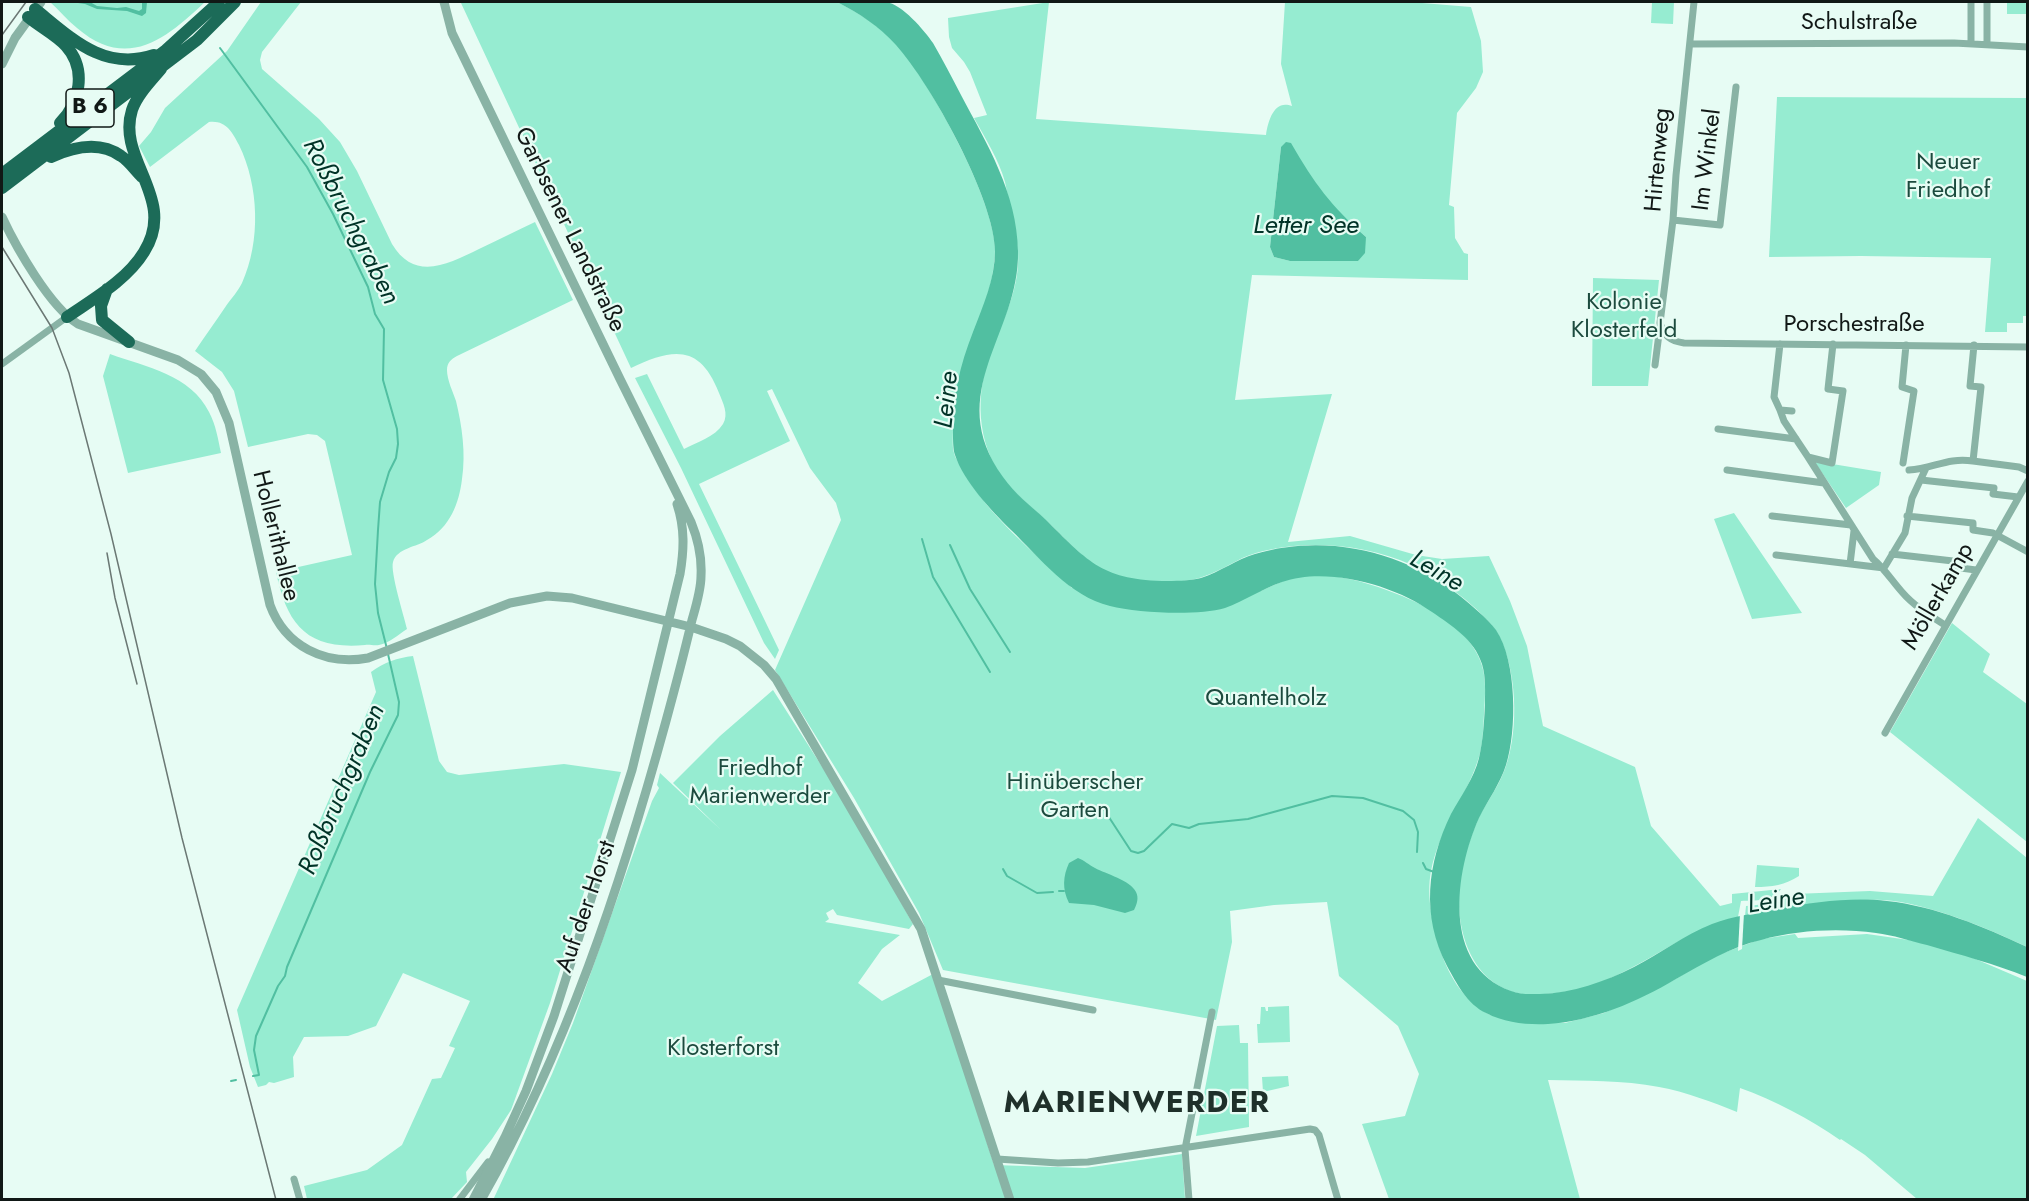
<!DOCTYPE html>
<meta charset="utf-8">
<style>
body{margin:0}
#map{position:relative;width:2029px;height:1201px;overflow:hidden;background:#e7fcf4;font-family:Jost,sans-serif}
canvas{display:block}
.frame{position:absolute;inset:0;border:3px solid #111816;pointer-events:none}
</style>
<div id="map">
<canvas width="2029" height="1201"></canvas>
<div class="frame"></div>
</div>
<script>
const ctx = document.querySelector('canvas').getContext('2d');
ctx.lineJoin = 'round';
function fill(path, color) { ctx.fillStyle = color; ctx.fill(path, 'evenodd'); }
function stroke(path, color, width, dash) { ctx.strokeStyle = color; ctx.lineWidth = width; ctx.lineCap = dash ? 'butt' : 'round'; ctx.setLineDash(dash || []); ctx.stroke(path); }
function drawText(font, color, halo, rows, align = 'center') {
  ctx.font = font + ' Jost,sans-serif'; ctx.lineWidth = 4.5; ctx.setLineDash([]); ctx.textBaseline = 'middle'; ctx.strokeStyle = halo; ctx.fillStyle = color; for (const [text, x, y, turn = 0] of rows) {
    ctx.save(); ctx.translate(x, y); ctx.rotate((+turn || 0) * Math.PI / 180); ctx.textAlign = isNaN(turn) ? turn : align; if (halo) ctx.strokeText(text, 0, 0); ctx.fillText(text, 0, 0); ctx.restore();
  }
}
fill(new Path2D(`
 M50 2H205C166 39 127 71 77 28 67 20 59 10 50 2Z
 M261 2H301L262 52 260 60 262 69 319 119 340 142 357 171 392 244C415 282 448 264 479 249 498 240 516 231 535 222L573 300 457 356C451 359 447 363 447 370 447 380 453 392 456 401 462 426 466 453 462 479 459 504 450 527 427 540 417 547 397 548 393 562 390 572 404 616 407 629 398 635 389 643 379 645 374 646 369 644 365 645 307 650 287 625 276 572L352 555 325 441 317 435 308 434 248 447 234 391 222 372 195 351C205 336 216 321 226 306 231 299 238 291 242 283 261 241 259 186 239 145 232 132 226 120 209 122L150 167 139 146 151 132 165 108 227 51Z
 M464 2H837C861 14 881 27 899 47 931 85 995 201 995 250 995 260 993 272 991 282 978 334 952 373 953 430 953 437 952 446 954 453 955 458 960 464 962 469 988 516 1034 552 1072 588L1261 591C1269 587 1278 583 1286 580 1321 568 1364 581 1397 594 1428 606 1467 627 1480 660 1487 676 1485 697 1484 714 1483 730 1483 748 1477 763 1464 801 1439 830 1431 871 1426 897 1433 927 1441 952 1449 977 1466 1003 1490 1015L1565 1023 1604 1013 1674 980 1705 961 1723 953 1761 939 1795 934 1798 938 1867 934 1916 941 1959 952 2027 981V1199H1917L1865 1155 1841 1139 1840 1140C1810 1119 1774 1100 1740 1088L1737 1112C1712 1102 1686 1092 1659 1087 1623 1080 1584 1081 1548 1080L1580 1199H1389L1362 1124 1405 1116 1419 1074 1398 1026 1339 976 1327 902 1274 905 1230 911 1232 942 1216 1020 943 970 919 913 854 798 775 670 841 520 836 503 810 468 772 389 767 391 790 441 699 484 779 650 775 659 764 643 681 468 635 378 647 374 684 449C697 442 715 437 723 424 729 414 723 403 719 393 700 344 673 348 631 368L461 3Z
 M1049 2 1036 119 1266 135C1268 121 1274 99 1292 106L1281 64 1285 2H1410L1471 7 1481 41 1483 72 1476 88 1457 113 1449 205 1454 207 1455 238 1464 253 1468 254V280L1252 275 1235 400 1332 394 1288 542 1350 536 1416 555 1442 559 1489 556 1510 601 1527 646 1543 726 1635 767 1651 826 1720 906 1732 903V894L1781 889C1773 902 1755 900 1741 901L1738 917C1674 932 1624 987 1557 993 1544 994 1529 996 1517 993 1464 980 1452 914 1462 868 1466 850 1472 832 1480 815 1489 799 1500 784 1506 766 1519 728 1517 669 1498 634 1485 611 1436 575 1412 565 1363 544 1307 539 1256 553 1238 558 1223 570 1205 576 1179 586 1129 583 1104 571 1084 560 1066 539 1050 524 1035 510 1017 496 1004 480 976 443 975 394 991 351 1003 320 1020 288 1018 253 1018 242 1014 231 1012 221 1010 209 1008 195 1005 182 999 160 985 138 974 118L987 115 970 72 964 62 952 48 949 37 948 18ZM1281 147 1307 172 1318 189 1341 215 1366 237 1358 261H1290L1274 257 1270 247Z
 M1652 2H1674L1673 24 1651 23Z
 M2007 2H2027V14H2007Z
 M1777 97 2027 98 2028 316H2023V323H2007V332H1985L1991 258 1861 256 1769 257Z
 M1593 278 1659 280 1648 386H1592Z
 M110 354C146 367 191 375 209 412 216 425 218 439 221 453L128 473 103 376Z
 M1814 461 1881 472 1879 485 1846 508Z
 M1734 513 1802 613 1752 619 1714 519Z
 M1952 623 1990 654 1983 672 2027 704V842L1890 732Z
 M413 656 439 761 447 772 459 775 564 764 621 772 550 1003 511 1110 492 1139 466 1172 467 1182 451 1199H307L304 1186 367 1170 402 1145 432 1079 441 1078 455 1048 449 1046 470 1001 403 973 376 1026 348 1036 304 1037 293 1057 294 1077 274 1083 269 1082 266 1085 258 1087 250 1067 237 1010 376 692 371 672C385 662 397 658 413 656Z
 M773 690 844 801 913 924 909 929 837 915 833 909 826 913 829 919 825 922 900 935 882 949 858 983 882 1001 933 974 994 1165 1085 1168 1182 1154 1185 1199 493 1200 552 1074 573 1023 652 801 659 788 657 785 660 773 721 830 673 783 720 736Z
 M1978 818 2027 858V947C1987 928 1928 903 1883 900 1836 898 1791 907 1745 916L1746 906 1777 903 1794 894 1870 891 1933 896Z
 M1757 865 1799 868V876C1785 885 1772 887 1755 887Z
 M1289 1006 1290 1042 1258 1043 1257 1024H1260L1261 1007H1265L1266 1011H1268V1007Z
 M1239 1025 1240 1043H1248L1249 1127 1196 1136 1217 1026Z
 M1288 1076 1289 1086 1263 1092 1262 1077Z`), '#96ecd1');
fill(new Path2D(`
 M71 2H90L97 6 117 8 126 7 139 11 142 9V2H147L146 13 142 16 127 11 97 9 85 4Z
 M837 2C853 2 871 0 886 2 902 4 924 30 933 43 943 60 952 78 961 95 987 144 1017 193 1018 251 1020 334 942 392 1003 477 1014 493 1031 506 1045 519 1087 560 1100 579 1162 581 1175 581 1189 581 1201 578 1220 572 1237 559 1255 554 1326 533 1403 551 1460 596 1472 606 1487 618 1496 630 1517 661 1517 731 1506 765 1500 784 1488 800 1479 818 1455 871 1441 966 1511 991 1521 995 1530 994 1540 994 1573 993 1604 982 1634 967 1660 954 1684 935 1712 924 1733 916 1757 913 1779 909 1813 902 1853 897 1887 901 1935 906 1984 927 2027 947V977C1995 964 1961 955 1927 945 1910 941 1893 935 1876 933 1839 928 1797 930 1761 940 1730 947 1703 964 1676 979 1637 1002 1593 1021 1548 1024 1528 1025 1505 1023 1486 1013 1467 1004 1457 984 1447 966 1421 916 1427 863 1451 814 1461 796 1474 778 1479 758 1483 741 1484 723 1485 705 1485 692 1486 677 1482 664 1474 639 1452 626 1432 612 1395 585 1326 566 1282 582 1262 589 1244 601 1225 608 1197 616 1138 613 1110 606 1069 596 1040 558 1011 530 991 510 964 482 955 455 953 450 953 439 953 434 952 398 960 365 973 332 983 306 995 279 995 251 995 200 931 84 896 45 879 26 860 14 837 2Z
 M1286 142 1291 143C1314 183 1331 206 1366 237L1365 253 1358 261H1290L1274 257 1270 247 1281 147Z
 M1078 858C1084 860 1089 865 1095 868 1106 874 1130 880 1136 892 1139 898 1137 904 1134 910L1125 913 1094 905 1069 903C1062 889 1063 876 1069 863Z`), '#51bfa1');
fill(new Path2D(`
 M1744 913 1742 949 1738 951 1740 914Z`), '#e7fcf4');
stroke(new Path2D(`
 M220 48 307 167 333 214 368 287 375 314 384 329 383 380 397 429 398 444 396 458 389 472 380 502 378 530 375 584 378 613 387 649
 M922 539 933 577 990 672
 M950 545 970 589 1010 652
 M1101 805 1131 851 1138 853 1144 851 1172 824 1189 828 1199 824 1248 819 1332 796 1363 798 1403 811 1414 820 1418 832 1417 852
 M1423 863 1426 869 1434 872
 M1003 869 1007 876 1037 893 1053 892
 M1059 891H1064
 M253 1076 259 1075 254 1050 256 1036 278 986 285 976 287 967 370 772 398 715 399 702 388 654
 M231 1081 236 1080`), '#51bfa1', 2);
stroke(new Path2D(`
 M1694 2 1676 175 1673 220 1660 323C1664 336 1670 341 1684 343L2028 347
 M1971 43V2
 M1690 44 1954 43 2028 47
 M1987 44V2
 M1673 220 1720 225 1736 87
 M1780 344 1774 397 1780 410 1792 411
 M1974 345 1970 386 1981 387 1973 461 2019 467 2028 471
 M2 364 67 317
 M1655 365 1660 326
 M1780 410 1784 421 1808 457 1832 463 1843 391 1828 389 1833 344
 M1718 429 1796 439
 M1808 457 1873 559C1885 569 1892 581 1902 592 1914 606 1929 615 1945 625
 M1903 463 1914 391 1902 387 1906 345
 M1727 470 1824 483
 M1909 470C1933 469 1947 457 1973 461
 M1921 480 1994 488 1993 494 2018 497
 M1772 516 1851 525
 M1907 516 1973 523V530L1993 533 2028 552
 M1892 554 1953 561V567L1976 570
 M1776 555 1884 568
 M1850 564 1854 531
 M1884 568 1905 533 1912 498 1926 468
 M1885 733 2028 481
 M938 980 1093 1010
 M997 1159 1058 1163 1088 1162 1310 1129 1315 1130 1319 1135 1338 1200
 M294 1179 300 1200
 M459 1200 488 1162
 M1189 1200 1185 1149 1212 1012`), '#89b3a5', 7);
stroke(new Path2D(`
 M444 2 452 33 620 379 691 522C698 539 702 557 701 576 701 590 696 606 692 620 684 654 675 688 666 721 621 885 566 1051 481 1200
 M2 64 15 38 41 2
 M2 217C16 247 50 307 78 324L178 360 201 374 216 392 229 423 270 605C285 646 325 666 368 658L510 603 547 596 572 598 691 627 726 639 740 646 764 665 776 679 921 929 1010 1200
 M473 1200 505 1137 526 1091 554 1016 632 770 680 574C684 550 685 528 677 504`), '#89b3a5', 9);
stroke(new Path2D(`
 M35 9C71 38 104 72 154 55
 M28 17C40 27 56 35 66 46 87 69 80 103 60 123
 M51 157C73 147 100 141 121 156 129 161 135 170 142 177
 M2 174 166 50 219 2
 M2 188 197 40 235 2
 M107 289 101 306 102 320 129 342
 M67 317C93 299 127 280 144 252 178 198 116 160 132 110 137 95 151 81 161 69`), '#1c6b58', 12);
stroke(new Path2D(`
 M2 35 26 2
 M2 247 52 328 69 373 111 534 182 838 276 1200
 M107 553 115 598 137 684`), '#6b7874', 1.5);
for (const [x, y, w] of [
 [90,108,48]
]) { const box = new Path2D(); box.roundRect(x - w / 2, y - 19, w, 38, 4.5); ctx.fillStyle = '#e7fcf4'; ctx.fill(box); stroke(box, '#111816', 1.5); }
drawText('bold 22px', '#111816', null, [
 ["B 6",90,108]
]);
drawText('24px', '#111816', '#e7fcf4', [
 ["Schulstraße",1859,23],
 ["Hirtenweg",1659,160,-85],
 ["Im Winkel",1708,160,-83],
 ["Garbsener Landstraße",569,230,64],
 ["Porschestraße",1854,325],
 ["Hollerithallee",275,536,76],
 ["Möllerkamp",1939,597,-60],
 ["Auf der Horst",587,907,-71]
]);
drawText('24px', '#1c4b3e', '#e7fcf4', [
 ["Neuer",1948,163],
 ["Friedhof",1948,191],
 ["Kolonie",1624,303],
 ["Klosterfeld",1624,331],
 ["Quantelholz",1266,699],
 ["Friedhof",760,769],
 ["Marienwerder",760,797],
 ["Hinüberscher",1075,783],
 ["Garten",1075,811],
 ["Klosterforst",723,1049]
]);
drawText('italic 26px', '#003327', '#e7fcf4', [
 ["Roßbruchgraben",350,222,63],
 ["Letter See",1306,227],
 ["Leine",948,400,-84],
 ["Leine",1436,572,30],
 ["Roßbruchgraben",343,790,-67],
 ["Leine",1776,902,-9]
]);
ctx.letterSpacing = '1.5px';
drawText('bold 30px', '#1f302a', '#e7fcf4', [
 ["MARIENWERDER",1137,1105]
]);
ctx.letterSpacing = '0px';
</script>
